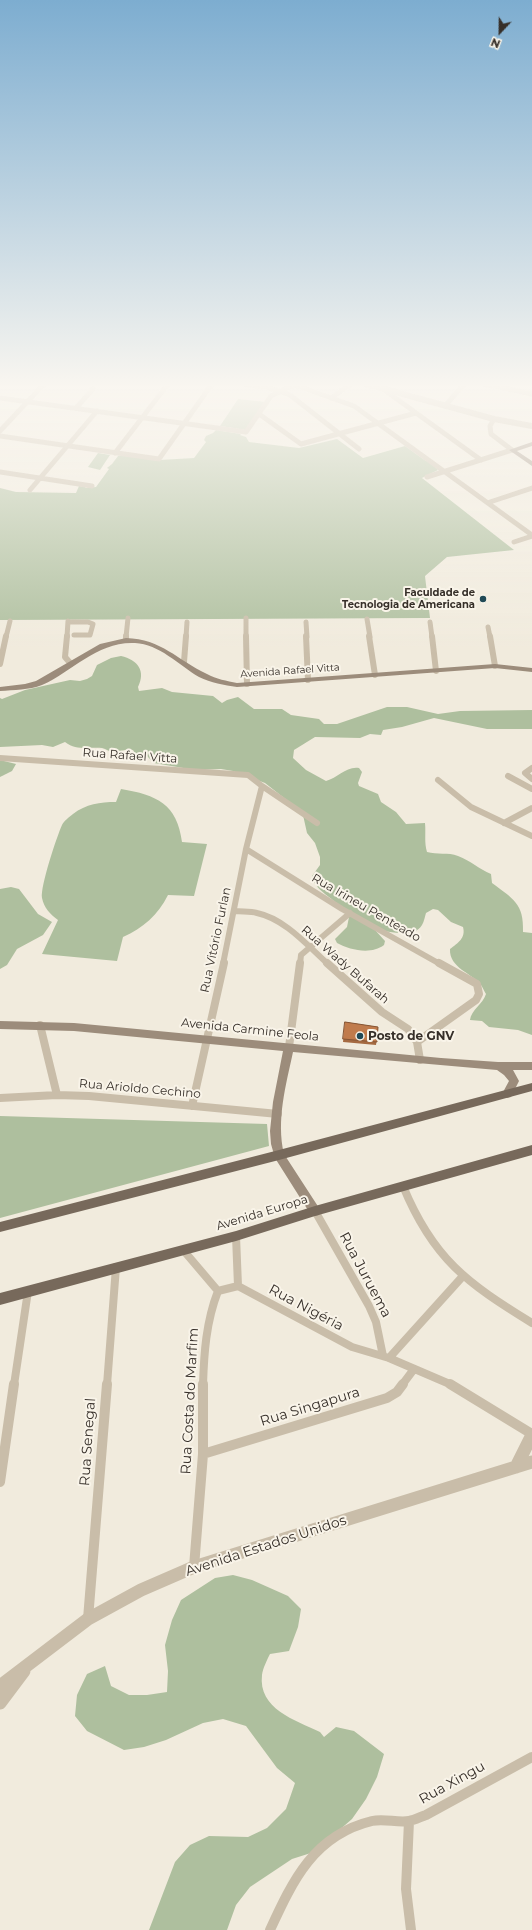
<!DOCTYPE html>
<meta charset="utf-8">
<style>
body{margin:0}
#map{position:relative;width:532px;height:1930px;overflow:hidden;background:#f1ebdd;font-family:Montserrat,sans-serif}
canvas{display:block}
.north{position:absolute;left:480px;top:12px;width:40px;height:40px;-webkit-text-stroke:3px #f9f4e9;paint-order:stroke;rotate:202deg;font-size:11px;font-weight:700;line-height:16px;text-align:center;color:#362f29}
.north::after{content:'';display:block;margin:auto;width:14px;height:18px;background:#362f29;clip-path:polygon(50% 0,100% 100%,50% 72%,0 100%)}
</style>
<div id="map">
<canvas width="532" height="1930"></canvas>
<div class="north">N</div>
</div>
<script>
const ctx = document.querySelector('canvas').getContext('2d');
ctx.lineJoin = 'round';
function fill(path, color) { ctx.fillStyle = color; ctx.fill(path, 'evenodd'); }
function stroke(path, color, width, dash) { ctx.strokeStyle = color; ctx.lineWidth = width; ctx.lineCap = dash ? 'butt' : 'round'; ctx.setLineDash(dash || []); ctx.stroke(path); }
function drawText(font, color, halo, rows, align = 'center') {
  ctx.font = font + ' Montserrat,sans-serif'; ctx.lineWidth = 4; ctx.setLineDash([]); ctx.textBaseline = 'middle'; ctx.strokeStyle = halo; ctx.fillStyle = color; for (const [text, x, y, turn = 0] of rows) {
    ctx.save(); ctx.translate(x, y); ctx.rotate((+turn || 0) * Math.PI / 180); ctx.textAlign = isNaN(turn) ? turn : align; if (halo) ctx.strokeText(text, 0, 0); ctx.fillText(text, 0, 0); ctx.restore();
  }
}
fill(new Path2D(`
 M238 399 266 402 246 430 220 426Z
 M216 430 241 434 240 435 246 437 249 442 299 448 337 439 363 458 405 446 426 461H430L438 470 422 478 514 550 447 557 425 576 430 618 0 620V488L16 492 76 493 79 486 86 487 85 488 96 487 109 469 107 468 112 464 118 456 127 455 159 460 194 458 206 442 204 440 206 436 213 433Z
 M98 453 110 455 100 470 88 467Z
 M121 656C138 660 146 671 138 687L139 691 162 688 172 692 213 696 222 703 227 700 238 697 254 709H282L291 715 319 719 324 724H337L387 707H407L438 714 460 711 532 710V729H487L434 718 402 727 383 730 381 735 370 734 360 738 315 737 294 750 293 758 306 770 326 781C338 778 346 766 359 768L362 772 358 783 359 786 378 794 381 802 396 812 406 824 425 823C426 833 424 843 427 852 437 855 448 852 458 856 471 861 479 869 491 874L492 883C513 899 524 903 523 932L532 933V1035L518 1030 489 1027 482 1021 470 1020C471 1010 483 1004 486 994 484 991 483 988 481 985 472 973 449 968 450 949 458 943 466 938 463 927L451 922 438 910 433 909 426 913C425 916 424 922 422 925 413 940 388 930 375 930L385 941 384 945C371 955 350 950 337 943L335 939 347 927 349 917C341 901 314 892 312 876L320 865V857L315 843 307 833 303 815 293 805 265 783 233 771 221 769 195 770 154 763 147 756 136 755 133 750C125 748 121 752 114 752 110 752 106 749 102 748 88 747 77 751 65 742L53 747 42 745 0 747V698L2 699 25 690 70 680 80 681 87 679 92 676 97 665 111 658Z
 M0 760 16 764 12 771 0 777Z
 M121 789C157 795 177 804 182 842L207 844 194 896 168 895C158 915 143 928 123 937L117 961 42 954 58 920C50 914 44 908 42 898 40 887 57 836 62 825 64 821 69 817 73 814 86 804 100 802 116 802Z
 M11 887 19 889 38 914 52 922 43 935 17 949 7 965 0 969V889Z
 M0 1116 267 1124 269 1146 0 1218Z
 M233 1575 252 1580 288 1596 301 1609 298 1627 289 1651 270 1654C267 1660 263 1668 262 1675 258 1709 295 1720 320 1732L324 1737 336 1727 354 1731 384 1754 377 1777 366 1799 352 1819 314 1852 292 1859 250 1887 236 1905 227 1930H149L175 1862 190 1845 209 1836 248 1837 267 1828 286 1809 295 1783 277 1768 246 1726 223 1719 203 1723 166 1740 144 1747 124 1750 87 1731 75 1716 77 1695 87 1674 105 1666 111 1686 129 1695H147L167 1692 168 1671 165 1645 172 1620 181 1600 215 1578Z`), '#aebf9e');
stroke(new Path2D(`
 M245 384 266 387 290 395 359 449
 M292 384 354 406 532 535
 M484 384 532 394
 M383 389 481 460
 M0 398 246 432 271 396 294 385
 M331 398 351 384
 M445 406 464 384
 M76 408 93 389
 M259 414 301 444 416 413
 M494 419 490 426 491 434 512 450
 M0 431 44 384
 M0 436 159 459 212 384
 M115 453 168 384
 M0 472 92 486
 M427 477 512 450
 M30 490 97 411
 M490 502 532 488
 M514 542 532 536
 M246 618V637
 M367 619 370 637
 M68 622H88L93 624 90 635H74
 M306 622 307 637
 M430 622 432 637
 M488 627 490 637
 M6 637 10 621
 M67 637 68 621
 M126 637 128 618
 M186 637 187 622`), '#c9bda9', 5);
stroke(new Path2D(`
 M67 636 65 657 71 664
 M246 636 247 684
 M306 636 308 680
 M369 636 375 675
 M432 636 436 671
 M490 636 495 666
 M126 640V636
 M184 662 186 636
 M0 664 6 636
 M0 758 248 775 262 786 246 849 223 964
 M532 768 525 773 532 779
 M508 776 532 789
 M438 780 471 807 532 836
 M262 786 317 823
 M504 823 532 808
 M246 849 342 909 440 964
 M235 911C242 912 250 911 257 913 285 919 307 945 328 964
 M300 964 301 955 350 913`), '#c9bda9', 6);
stroke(new Path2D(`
 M327 963 382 1012 408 1029 417 1042 420 1060
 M40 1025 57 1095
 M417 1042 476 1000 479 994 477 984 439 963
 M289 1047 300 963
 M0 1098 57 1095 89 1096 278 1114
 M192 1106 224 963
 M403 1186C433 1259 467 1283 532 1323
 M315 1211 369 1306 376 1322 383 1356
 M236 1236 238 1286
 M184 1251 218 1291
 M218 1291 238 1286 352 1347 389 1358 452 1385
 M389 1358 463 1276
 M14 1385 28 1291
 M107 1385 116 1267
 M203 1385C204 1353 206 1322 218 1291
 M402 1385 414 1369`), '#c9bda9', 8);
stroke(new Path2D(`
 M450 1384 532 1434
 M203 1454 387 1398 397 1392 403 1384
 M0 1482 14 1384
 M194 1567 203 1454V1384
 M88 1619 107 1384
 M409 1821 406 1889 411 1930
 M270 1930C293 1880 314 1835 372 1821 384 1818 397 1823 409 1821 415 1820 420 1817 426 1815L532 1757`), '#c9bda9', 10);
stroke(new Path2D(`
 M366 384 494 419 532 426`), '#c9bda9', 6);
stroke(new Path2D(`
 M516 1467 532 1435
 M0 1686 88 1619 141 1590 194 1567 532 1462
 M0 1703 24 1671`), '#c9bda9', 13);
fill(new Path2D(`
 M532 442V446L517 451 532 461V466L509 450Z
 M126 638C162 639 177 660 207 674 216 679 227 681 237 683L495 664 532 668V672L495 668 237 687C224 685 211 683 199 677 179 665 159 644 135 643 98 641 73 671 42 685 29 690 14 690 0 691V687L25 684 36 681 100 644Z
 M0 1021 74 1023 441 1058 498 1062H532V1070H513L519 1081 511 1097 507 1098 503 1097 502 1094 509 1081 504 1075 497 1070 293 1052C286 1085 276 1120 284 1154L321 1211 319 1215 315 1216 311 1215 275 1158 271 1144 270 1131 273 1102 283 1051 74 1031 0 1029Z`), '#9c8c7b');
fill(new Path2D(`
 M532 1083V1091L279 1160 0 1232V1222L279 1150Z
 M532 1145V1155L315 1216 236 1241 0 1305V1293L236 1231 315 1206Z`), '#77695b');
fill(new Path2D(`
 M345 1022 378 1027 376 1045 343 1042Z`), '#a56a41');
const building = new Path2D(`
 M345 1022 378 1027 377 1042 343 1039Z`);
fill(building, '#c07b4c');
stroke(building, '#865635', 1);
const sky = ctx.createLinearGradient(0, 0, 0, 654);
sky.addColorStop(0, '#7dadd0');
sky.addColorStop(0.59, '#f9f6f0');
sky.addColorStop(1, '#f9f6f000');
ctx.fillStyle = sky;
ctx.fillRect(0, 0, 532, 654);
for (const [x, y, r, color] of [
 [483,599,4,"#204956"],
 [360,1036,4,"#204956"]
]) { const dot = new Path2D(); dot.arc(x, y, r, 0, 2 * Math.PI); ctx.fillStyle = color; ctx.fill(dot); stroke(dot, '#f9f4e9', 1.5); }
drawText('bold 10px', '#362f29', '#f9f4e9', [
 ["Faculdade de",475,593],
 ["Tecnologia de Americana",475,605]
], 'right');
drawText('10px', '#362f29', '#f9f4e9', [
 ["Avenida Rafael Vitta",290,671,-4]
]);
drawText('12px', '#362f29', '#f9f4e9', [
 ["Rua Rafael Vitta",130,756,4],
 ["Rua Irineu Penteado",366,908,30],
 ["Rua Vitório Furlan",216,940,-78],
 ["Rua Wady Bufarah",345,965,41],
 ["Avenida Carmine Feola",250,1030,6],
 ["Rua Arioldo Cechino",140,1089,5],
 ["Avenida Europa",262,1213,-17]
]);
drawText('bold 12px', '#362f29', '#f9f4e9', [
 ["Posto de GNV",368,1036]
], 'left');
drawText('14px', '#362f29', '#f9f4e9', [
 ["Rua Juruema",365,1275,62],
 ["Rua Nigéria",306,1308,28],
 ["Rua Costa do Marfim",190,1401,-87],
 ["Rua Singapura",310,1407,-17],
 ["Rua Senegal",88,1442,-86],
 ["Avenida Estados Unidos",266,1546,-18],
 ["Rua Xingu",452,1783,-29]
]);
</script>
